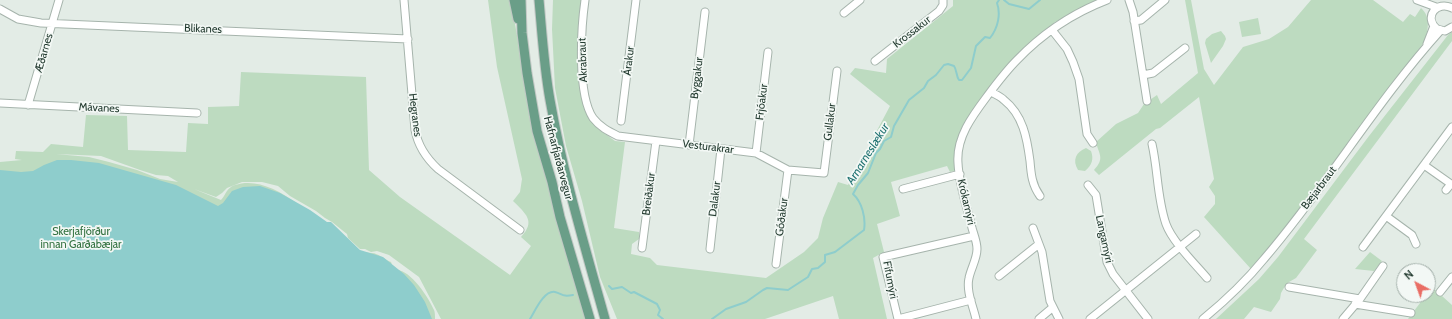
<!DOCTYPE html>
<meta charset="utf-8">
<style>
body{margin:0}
#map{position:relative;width:1452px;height:319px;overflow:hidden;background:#e3ece6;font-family:Cabin,sans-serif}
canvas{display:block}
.north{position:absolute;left:1396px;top:263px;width:40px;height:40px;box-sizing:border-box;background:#f3f8f5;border:1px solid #a0ada7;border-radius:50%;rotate:319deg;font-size:11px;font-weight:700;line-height:16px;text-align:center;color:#243c31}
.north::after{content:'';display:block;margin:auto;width:14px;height:18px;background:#e96d64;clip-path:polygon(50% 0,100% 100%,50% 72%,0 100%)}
</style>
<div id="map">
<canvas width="1452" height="319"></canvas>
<div class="north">N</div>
</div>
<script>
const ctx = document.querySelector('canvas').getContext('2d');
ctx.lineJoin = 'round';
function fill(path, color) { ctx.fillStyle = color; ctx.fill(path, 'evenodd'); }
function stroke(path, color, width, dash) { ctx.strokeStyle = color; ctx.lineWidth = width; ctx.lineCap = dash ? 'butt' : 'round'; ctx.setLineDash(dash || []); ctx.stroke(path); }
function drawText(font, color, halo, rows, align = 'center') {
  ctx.font = font + ' Cabin,sans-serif'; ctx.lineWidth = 3.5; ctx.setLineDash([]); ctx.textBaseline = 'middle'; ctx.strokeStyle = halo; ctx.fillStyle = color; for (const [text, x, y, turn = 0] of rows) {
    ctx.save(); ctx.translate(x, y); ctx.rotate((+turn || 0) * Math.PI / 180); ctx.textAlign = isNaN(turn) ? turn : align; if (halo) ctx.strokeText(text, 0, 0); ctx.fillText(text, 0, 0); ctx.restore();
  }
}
fill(new Path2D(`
 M488 0H511L532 125 586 319H441L419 277 389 255 377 251 371 252 365 249H360L348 238 347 234 332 222 325 218 316 211 290 196 278 186 262 182H242L227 188 222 193 216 197 194 189 221 200C226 195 226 188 235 185 271 173 312 216 337 237 342 241 346 246 351 249 357 252 366 252 372 253 378 253 385 260 391 262L393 267 396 270C410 269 429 298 434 310 435 312 435 316 435 319H0V162L22 160 15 159 16 151 43 152 51 144 83 147 86 115 127 116 128 150 186 152 188 123 208 124V107L239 106 241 72 366 77 369 170 400 197 510 275 531 246 521 237C536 221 526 214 513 201L520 192 522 179 497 67ZM56 154 101 156 140 170 156 175 168 176 178 182 160 179 137 170 109 162 89 157Z
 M553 0H583L578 54 589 117 597 128 615 141 625 142 614 228 639 232V239L632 244 631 254 650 258 657 265 766 278 804 252 818 238 823 218 838 182 848 185 890 106 850 74 855 68 886 73 887 59 953 6V0H1102L1055 22 990 88 970 114 957 139V170L950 172 947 166 891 182 900 216 877 224 884 252 873 258 887 319H839L833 296 765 319H617L600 277 582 201 566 146 555 88 552 29Z
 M1185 0H1191L1204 69 1214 85 1243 47 1269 39 1288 27 1311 0H1373L1403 22 1410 14 1415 17 1421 8C1431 17 1428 29 1425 41L1298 213 1251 269 1204 217 1215 204V196L1209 187 1214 179 1199 97 1160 128 1156 129 1099 175 1094 170C1105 158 1099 155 1096 142L1116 124 1138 113 1144 104 1157 95 1161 104 1198 73Z
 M1258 18 1261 34 1242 37 1239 22Z
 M1221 31 1225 36 1226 39 1223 46 1211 63 1205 43 1206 39 1212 34Z
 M1452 32V41L1304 239 1317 250 1296 278 1289 282 1285 286 1281 293 1280 299 1271 312 1254 307 1244 319H1216L1259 279 1278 257 1369 136 1448 35Z
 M1086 148 1091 151C1094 159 1092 165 1085 171L1078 170C1072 160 1076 152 1086 148Z
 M1370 252 1382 261 1374 271 1355 269Z
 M1432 287 1452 305V319H1408L1426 295H1428Z`), '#bddbc0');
fill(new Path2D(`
 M57 160H71L99 163 176 185 218 206 223 203 232 191 243 187 260 186 280 193 310 210 327 222H331L360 250 383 257 404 274 414 285 425 302 432 319H0V170L21 172 33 171 44 165Z`), '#8ecdcc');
stroke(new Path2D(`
 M1004 0 1009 4 1029 9 1040 0
 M609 286 612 289 622 287 631 293 634 292 657 304 660 310 658 315 663 319
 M530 319C535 311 544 290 555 292 563 294 562 297 573 295
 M712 319 726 309 746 302 763 290 767 288 788 290 791 288 808 277 812 269 818 268 825 262V255L835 252 864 230C866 218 862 202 853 194L858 185 868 173 876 153 880 149 884 141 891 137 894 126 909 100 924 88 928 81 936 75 944 65 948 64 954 66C957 70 956 76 959 80H962L971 68 976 46 985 37 990 38C998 28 1001 14 997 3L999 0`), '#8ecdcc', 2);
const minor = new Path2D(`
 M404 0 415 130C418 146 426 158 438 169L520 230
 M585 0C581 28 577 94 593 118 600 127 608 131 618 136L756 153 788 170 824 173 837 71
 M1129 0 1133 12 1147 101
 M1417 0 1436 7
 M1452 8C1437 0 1423 17 1437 29L1445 31 1452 27
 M0 9 18 19 41 23 408 39
 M844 13 860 0
 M1134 21 1141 20 1165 0
 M1052 30 1067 49 1073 62 1079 79 1087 134 1093 143
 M1427 44 1434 26
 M875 61 939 11 943 5V0
 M1143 75 1153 73 1185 48
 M991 92C995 94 1000 96 1004 100 1023 115 1027 138 1030 161 1031 174 1032 185 1040 196
 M0 103 197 113
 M28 105 59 0
 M621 121 636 0
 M1152 144C1158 170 1157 198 1166 224 1172 241 1195 264 1207 278
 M689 145 705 12
 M756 153 768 52
 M1424 165 1451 184 1446 190
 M1088 185 1096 195 1107 262 1113 274 1148 319
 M903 189 960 174
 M1386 216 1412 235 1416 244
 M1033 228 1042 252 1050 301 1059 319
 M1363 247 1452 127
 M642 248 656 141
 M710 249 721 149
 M776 264 788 170
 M999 276 1039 244
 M1289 287 1360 299
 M1440 292 1452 277
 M971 300 898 319 883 257 974 236
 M1355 304 1411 313
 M976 319C973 306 966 291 969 278 971 268 977 259 977 249 977 242 974 235 972 228 967 207 959 185 958 163 956 137 973 115 988 95 997 83 1006 71 1017 60 1042 34 1073 13 1107 0
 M1039 319 1052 308
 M1090 319 1196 234
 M1203 319C1225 301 1246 281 1264 259 1327 186 1376 102 1441 30
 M1343 319 1360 299 1383 266`);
const major = new Path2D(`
 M514 0 518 19
 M521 0 522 33 527 73 537 131 552 182 560 217 590 319
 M539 0C542 33 544 67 550 100 563 174 585 247 605 319`);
stroke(minor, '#a6b4ac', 9);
stroke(major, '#c2c8c5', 11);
stroke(minor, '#fff', 7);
stroke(major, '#6a9e88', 9);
drawText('11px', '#243c31', '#f3f8f5', [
 ["Blikanes",203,29,2],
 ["Krossakur",912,32,-38],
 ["Æðarnes",44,53,-74],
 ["Akrabraut",583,60,-92],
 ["Árakur",629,61,-83],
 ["Byggakur",697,78,-83],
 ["Frjóakur",762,102,-83],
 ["Mávanes",99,108,3],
 ["Hegranes",415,115,83],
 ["Gullakur",830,122,-83],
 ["Vesturakrar",708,147,7],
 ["Hafnarfjarðarvegur",558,158,75],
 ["Bæjarbraut",1319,188,-53],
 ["Breiðakur",649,194,-83],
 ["Dalakur",715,199,-83],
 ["Krókamýri",966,202,77],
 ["Góðakur",782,217,-83],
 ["Langamýri",1104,239,78],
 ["Fífumýri",890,280,79]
]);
drawText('11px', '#30703e', '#f3f8f5', [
 ["Skerjafjörður",81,232],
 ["innan Garðabæjar",81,245]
]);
drawText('italic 12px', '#227473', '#f3f8f5', [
 ["Arnarneslækur",868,154,-58]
]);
</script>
